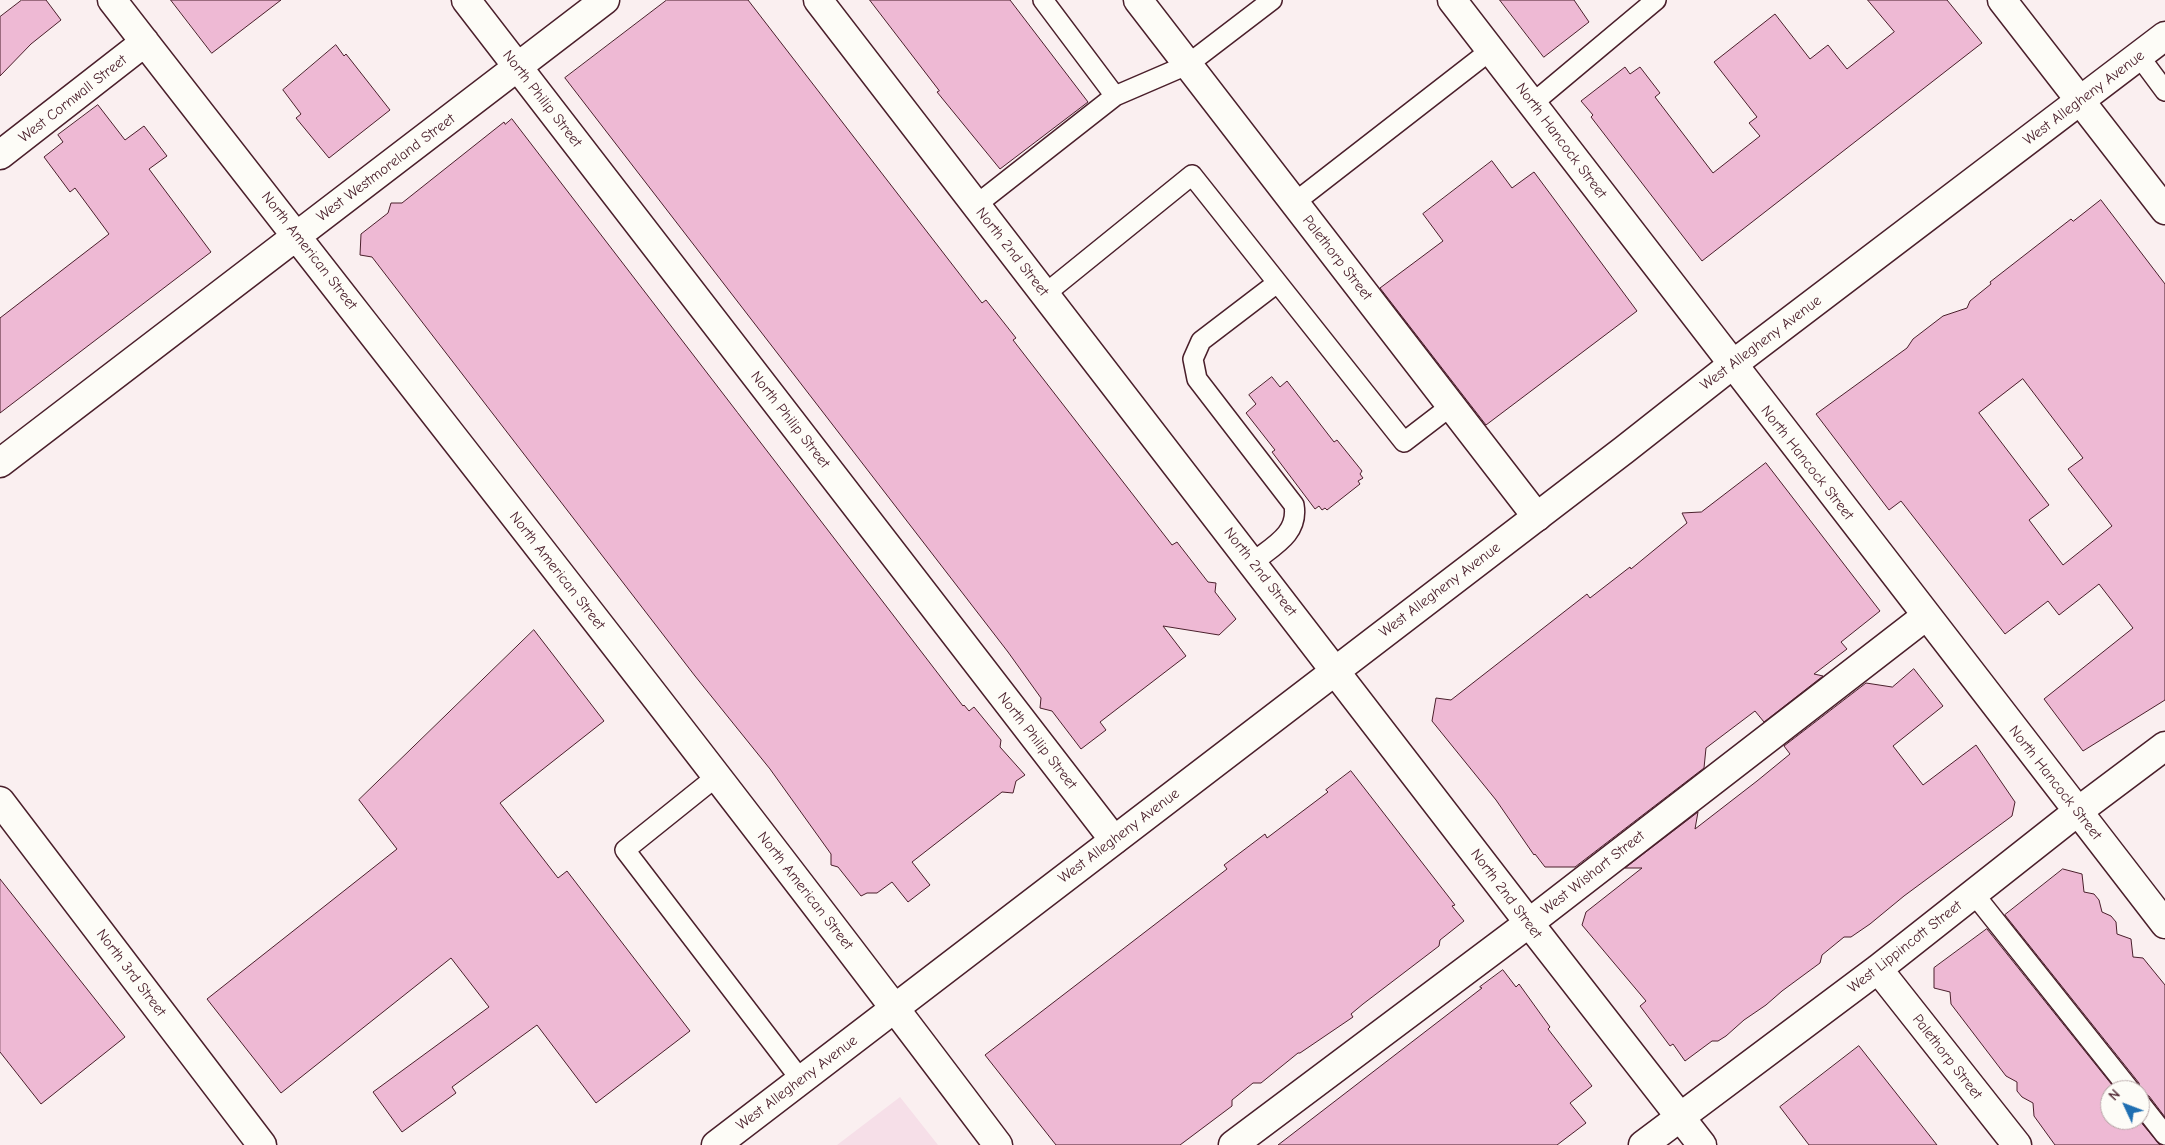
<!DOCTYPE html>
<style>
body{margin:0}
#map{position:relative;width:2165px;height:1145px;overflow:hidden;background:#faeff0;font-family:"Comic Neue",sans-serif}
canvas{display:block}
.north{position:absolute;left:2100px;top:1080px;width:50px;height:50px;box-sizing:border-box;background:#fdfcf7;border:1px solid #b5a4a5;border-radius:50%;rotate:313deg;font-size:14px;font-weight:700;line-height:20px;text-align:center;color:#4a1f2b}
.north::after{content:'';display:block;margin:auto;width:18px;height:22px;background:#1f6fb2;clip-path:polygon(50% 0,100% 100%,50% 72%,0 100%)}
</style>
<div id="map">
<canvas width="2165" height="1145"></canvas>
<div class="north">N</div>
</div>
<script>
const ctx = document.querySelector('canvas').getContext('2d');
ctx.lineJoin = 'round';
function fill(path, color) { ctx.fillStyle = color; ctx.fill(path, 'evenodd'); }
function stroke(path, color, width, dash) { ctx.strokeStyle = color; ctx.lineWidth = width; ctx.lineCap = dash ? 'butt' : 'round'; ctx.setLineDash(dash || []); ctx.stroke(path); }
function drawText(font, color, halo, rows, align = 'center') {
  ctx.font = font + ' "Comic Neue",sans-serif'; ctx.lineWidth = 4.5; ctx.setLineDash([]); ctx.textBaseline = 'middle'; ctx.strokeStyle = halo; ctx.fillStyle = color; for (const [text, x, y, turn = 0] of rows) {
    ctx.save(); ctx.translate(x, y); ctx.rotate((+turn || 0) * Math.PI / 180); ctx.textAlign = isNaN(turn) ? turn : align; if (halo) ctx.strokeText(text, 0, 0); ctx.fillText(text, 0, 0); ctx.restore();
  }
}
fill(new Path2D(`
 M900 1097 938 1145H837Z`), '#f6dfe8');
const building = new Path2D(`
 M22 0H46L61 20 31 44 0 76V17Z
 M171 0H281L212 53Z
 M667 0H748L982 303 986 300 1016 338 1013 340 1172 545 1177 542 1208 582 1216 583 1215 592 1236 619 1219 635 1163 626 1186 656 1100 722 1106 730 1081 749 1052 711 1040 708 1041 698 1008 652 565 78Z
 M870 0H1010L1088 102 1000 169 937 92 939 91Z
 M1500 0H1574L1589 22 1544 57Z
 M1868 0H1947L1982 43 1702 261 1591 117 1593 115 1581 101 1625 67 1630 74 1640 67 1660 93 1655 97 1713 173 1760 136 1749 123 1757 117 1714 62 1775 14 1810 59 1828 45 1847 69 1894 32Z
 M336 45 344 56 346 54 390 110 329 158 296 118 301 114 283 90Z
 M98 105 125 140 144 126 167 156 149 169 211 252 0 413V318L109 234 75 188 70 192 44 157 63 142 58 135Z
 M512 119 963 706 964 705 969 711 974 707 1001 740 1000 747 1025 775 1016 781 1013 793 1002 792 912 862 930 885 908 902 892 882 877 893H867L861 896 838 867 831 865V854L770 769 695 676 372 257 360 255 361 234 388 213 391 203H402L504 122 505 124Z
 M1492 161 1512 188 1534 172 1637 311 1486 425 1380 288 1443 241 1423 214Z
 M2101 200 2165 284V700L2083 751 2044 699 2133 628 2099 584 2059 615 2048 601 2005 634 1901 501 1889 510 1816 414 1907 348 1913 339 1943 316 1967 308 1970 301 1991 284 1990 282 2071 219 2073 221ZM2023 379 2083 458 2068 469 2112 526 2063 565 2029 520 2049 505 1979 413Z
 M1272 377 1280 387 1287 381 1334 442 1337 440 1362 471 1360 474 1363 478 1358 481 1360 484 1327 510 1325 508 1322 510 1319 506 1315 509 1272 452 1275 450 1246 413 1256 404 1249 395Z
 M1766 463 1880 611 1841 642 1847 649 1814 674 1823 676 1764 722 1755 711 1706 748 1704 768 1575 867H1545L1535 854 1534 855 1496 800 1432 721 1436 698 1451 700 1587 594 1590 598 1630 567 1631 569 1687 523 1682 513 1701 512Z
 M534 630 604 721 500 803 558 878 567 871 690 1031 596 1103 537 1025 452 1087 456 1093 402 1132 373 1092 489 1007 451 958 281 1093 207 999 397 849 359 800Z
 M1914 669 1943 706 1893 746 1923 785 1976 745 2015 802 2012 816 1904 896 1870 924 1851 937H1844L1822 955 1820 963 1782 991 1766 1005 1744 1020 1726 1036 1718 1041H1712L1685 1061 1673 1044 1670 1046 1640 1006 1646 1001 1582 925 1586 912 1642 868H1625L1698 812 1695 829 1757 781 1790 754 1784 746 1866 683 1892 687Z
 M1351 771 1455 905 1452 906 1464 921 1440 940 1439 946 1363 1004 1351 1014 1353 1017 1300 1053H1298L1261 1083H1253L1232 1100V1106L1180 1145H1056L985 1055 1227 869 1224 865 1265 834 1267 838 1328 792 1326 790Z
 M2063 869 2082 874 2084 892 2094 894 2099 900 2102 912 2111 916 2116 922 2117 934 2131 939 2133 957 2143 958 2165 985V1117L2149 1096 2141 1092 2139 1083 2005 915Z
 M0 879 125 1037 41 1104 0 1052Z
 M1987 929 2116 1090H2110V1120H2139L2160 1145H2055L2034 1116 2033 1103 2022 1097 2017 1091V1082L2006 1076 1951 1004 1950 992 1934 988V968Z
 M1503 970 1516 987 1519 984 1550 1027 1548 1029 1592 1086 1570 1103 1586 1123 1557 1145H1278L1482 988 1480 987Z
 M1859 1046 1937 1145H1809L1780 1107Z`);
fill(building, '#eeb9d4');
stroke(building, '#4a1f2b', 1);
const lane = new Path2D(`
 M1043 0 1115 96
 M2139 56 2165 91
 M1533 103 1656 0
 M1294 203 1491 50
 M976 205 1115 96 1187 65 1272 0
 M1045 294 1192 175 1404 442 1451 406
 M1252 563C1273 546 1299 534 1294 505L1197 379 1193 359 1201 341 1277 283
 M716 777 625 850 801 1080
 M1974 894 2130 1090
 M2140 1103 2165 1135`);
const street = new Path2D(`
 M112 0C408 381 708 759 998 1145
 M466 0 1114 840
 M1138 0 1537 517
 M1452 0 2165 924
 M2002 0 2165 210
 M0 155 145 42
 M0 463 605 0
 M0 801 262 1145
 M1878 969 2017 1145
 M1233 1145 1529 923 1926 616
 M1643 1145 1878 969 2077 812 2165 746`);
const secondary = new Path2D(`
 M818 0 1529 923 1702 1145
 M716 1145 1624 450 1732 365 2165 36`);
stroke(lane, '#4a1f2b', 22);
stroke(street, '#4a1f2b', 31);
stroke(secondary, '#4a1f2b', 31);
stroke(lane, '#fdfcf7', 19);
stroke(street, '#fdfcf7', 28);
stroke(secondary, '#fdfcf7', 28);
drawText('15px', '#4a1f2b', '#fdfcf7', [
 ["West Allegheny Avenue",2084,98,-37],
 ["West Cornwall Street",73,99,-38],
 ["North Philip Street",542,99,52],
 ["North Hancock Street",1561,141,53],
 ["West Westmoreland Street",386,168,-37],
 ["North American Street",309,251,52],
 ["North 2nd Street",1012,252,52],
 ["Palethorp Street",1337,258,52],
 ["West Allegheny Avenue",1761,343,-37],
 ["North Philip Street",790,420,52],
 ["North Hancock Street",1807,463,52],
 ["North American Street",557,571,52],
 ["North 2nd Street",1260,572,52],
 ["West Allegheny Avenue",1440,590,-37],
 ["North Philip Street",1037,741,52],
 ["North Hancock Street",2055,783,52],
 ["West Allegheny Avenue",1119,836,-37],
 ["West Wishart Street",1593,873,-38],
 ["North American Street",805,891,52],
 ["North 2nd Street",1506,894,53],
 ["West Lippincott Street",1905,947,-38],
 ["North 3rd Street",131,973,53],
 ["Palethorp Street",1947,1057,52],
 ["West Allegheny Avenue",797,1083,-37]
]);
</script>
